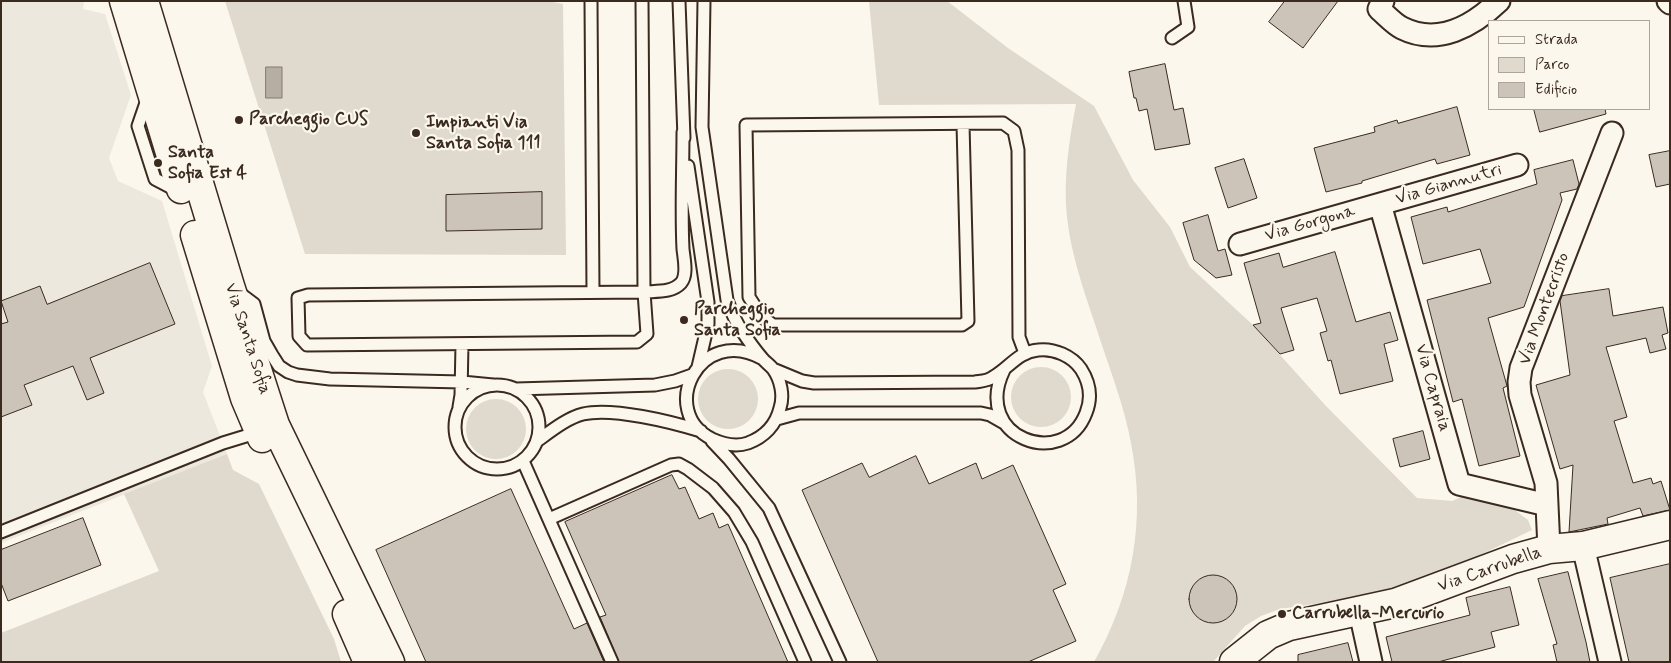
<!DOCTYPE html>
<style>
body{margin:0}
#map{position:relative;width:1671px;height:663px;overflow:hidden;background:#fbf7ec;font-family:Mynerve,sans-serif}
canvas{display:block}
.frame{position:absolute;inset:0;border:2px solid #3b2a1e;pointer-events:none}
.legend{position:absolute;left:1488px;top:20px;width:162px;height:90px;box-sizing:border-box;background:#fbf7ec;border:1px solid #aea59a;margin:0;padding:6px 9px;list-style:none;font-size:15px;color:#3b2a1e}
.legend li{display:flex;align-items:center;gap:10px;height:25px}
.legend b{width:25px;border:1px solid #aea59a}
</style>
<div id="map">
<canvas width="1671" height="663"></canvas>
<div class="frame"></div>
<ul class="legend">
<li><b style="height:6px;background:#fbf7ec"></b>Strada</li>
<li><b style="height:14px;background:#dfd9ce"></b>Parco</li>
<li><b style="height:14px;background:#ccc4b9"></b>Edificio</li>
</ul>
</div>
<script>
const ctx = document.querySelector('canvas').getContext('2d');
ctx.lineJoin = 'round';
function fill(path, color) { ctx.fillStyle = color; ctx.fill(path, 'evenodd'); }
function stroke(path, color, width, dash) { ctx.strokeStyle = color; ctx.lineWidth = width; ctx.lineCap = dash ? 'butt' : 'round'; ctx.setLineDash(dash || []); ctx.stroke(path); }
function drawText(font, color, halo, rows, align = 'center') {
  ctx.font = font + ' Mynerve,sans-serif'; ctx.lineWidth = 4.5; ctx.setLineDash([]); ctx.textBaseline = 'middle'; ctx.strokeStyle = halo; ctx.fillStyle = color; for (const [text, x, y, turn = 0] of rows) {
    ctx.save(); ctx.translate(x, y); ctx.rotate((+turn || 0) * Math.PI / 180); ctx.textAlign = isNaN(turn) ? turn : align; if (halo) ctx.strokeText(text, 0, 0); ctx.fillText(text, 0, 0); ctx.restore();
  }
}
fill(new Path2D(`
 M1 1H84L83 9 105 14 131 95 109 158 118 181 162 201 212 366 203 392 227 454 1 543Z`), '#ede8dd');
fill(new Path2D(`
 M225 1H548L563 4 566 255 305 254Z
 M869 1H947L1008 48 1094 106 1133 180 1170 227 1190 267 1253 325 1326 406 1417 498 1452 501 1470 493 1500 499 1528 520 1532 530 1422 583 1390 593 1280 609 1261 616 1245 626 1213 662H1094C1133 593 1146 520 1131 443 1124 404 1108 365 1096 327 1084 291 1071 255 1067 217 1063 180 1069 141 1076 104L879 105Z
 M1011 397a30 30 0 1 1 60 0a30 30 0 1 1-60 0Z
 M698 399a30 30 0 1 1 60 0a30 30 0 1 1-60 0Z
 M466 429a30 30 0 1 1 60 0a30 30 0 1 1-60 0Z
 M227 454 233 470 259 484 334 639 341 662H1V633L159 571 124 494Z`), '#dfd9ce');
const water = new Path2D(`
 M266 67H282V98H266Z`);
fill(water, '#b6aea2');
stroke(water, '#85796d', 1);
const building = new Path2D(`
 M1285 1H1338L1303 48 1269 22Z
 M1165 64 1174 110 1183 108 1190 144 1155 150 1147 109 1139 111 1136 98H1134L1129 72Z
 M1457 107 1470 155 1437 164 1435 159 1362 181V183L1326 192 1314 148 1375 132 1374 127 1397 120 1398 123Z
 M1534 109H1605L1606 114 1540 132Z
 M1670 151V184L1656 187 1649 155Z
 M1244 159 1257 198 1228 208 1215 168Z
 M1573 160 1579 184 1577 189 1560 193 1562 200 1524 307 1488 318 1507 386 1503 388 1520 456 1479 466 1462 399 1453 402 1427 300 1491 283 1480 249 1423 264 1411 217 1447 207 1448 212 1537 184 1534 170Z
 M542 192V229L446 231V195Z
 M1208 215 1218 251 1225 249 1232 275 1216 278 1194 260 1183 223Z
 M1335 252 1356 322 1390 312 1398 340 1384 344 1393 381 1340 394 1331 360 1328 361 1320 333 1327 331 1317 298 1281 308 1294 350 1280 354 1253 325 1261 323 1244 263 1279 253 1283 267Z
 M150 263 175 324 90 358 104 393 87 400 73 366 24 385 32 405 1 417V324L8 322 1 301 40 286 47 304Z
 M1609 289 1613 316 1663 307 1668 333 1662 335 1666 349 1650 353 1646 338 1606 347 1627 417 1614 421 1633 483 1651 478 1653 484 1661 481 1670 510 1643 516 1640 508 1607 518 1608 524 1569 532 1573 465 1560 469 1536 385 1570 375 1560 301 1562 296Z
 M1423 431 1430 459 1400 467 1393 439Z
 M916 456 929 484 976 463 982 479 1013 465 1066 584 1053 590 1076 641 1028 662H878L802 490 862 463 869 477Z
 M672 475 679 489 685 487 699 519 713 513 719 528 728 524 788 662H619L600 617 606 615 565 522Z
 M511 489 574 629 587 623 604 662H426L376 550Z
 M83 518 101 565 8 601 1 583V550Z
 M1670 564V662H1629L1610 578Z
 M1568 572 1586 642 1590 662H1557L1553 645 1557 644 1538 579Z
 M1189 599a24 24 0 1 1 48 0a24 24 0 1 1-48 0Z
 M1510 587 1519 625 1491 632 1495 647 1438 662H1392L1386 637 1470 615 1466 598Z
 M1348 643 1353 662H1298V655Z`);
fill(building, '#ccc4b9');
stroke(building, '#3b2a1e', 1);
const service = new Path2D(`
 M591 1 593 292
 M642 1 644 292 647 334 637 342 307 345 299 336 298 298 308 295 644 292C656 291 672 293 681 283 688 275 684 259 683 249 681 210 683 171 683 132
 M679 1 684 138
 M704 1 702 127 727 300C731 311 735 321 742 331 748 340 755 350 762 358 765 362 770 365 773 369 781 380 784 396 780 408 776 425 764 437 748 443 736 447 723 444 712 439 657 412 699 323 763 359
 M1172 38 1188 27 1184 1
 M148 97 138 126 155 179 178 191
 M963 124 968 321 962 325H773L762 317 749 297 746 125 1003 123 1014 131 1018 150 1019 337 1025 353
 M688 166 708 302V324L698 367
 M238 292 254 304 264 341 272 355 279 366 288 372 297 375 330 379 462 382 493 385
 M773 369 802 381 814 383 975 382C981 381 988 381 993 377 1009 368 1018 352 1038 350 1054 348 1072 356 1081 369 1090 383 1092 398 1086 413 1064 471 971 438 1004 370
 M455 427a42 42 0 1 1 84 0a42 42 0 1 1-84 0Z
 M516 389 655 385 675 381 692 375
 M459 407 461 395 462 344
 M777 419 799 413H981L990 415 1004 423
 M537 441C551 431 567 418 583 414 612 407 672 422 701 431
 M712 441 729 459 769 508 840 662
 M523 461 612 662
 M549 519 671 465 679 464 688 469 713 488 734 512 752 542 805 662
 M1 532 223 443 259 432`);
const minor = new Path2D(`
 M1383 1 1379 9C1386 15 1394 24 1402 28 1438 46 1473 26 1499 1
 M1668 1 1670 3
 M1380 204 1459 484 1547 505
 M1240 244 1517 165
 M1583 546 1610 662
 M1549 549 1546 483 1520 395 1519 382 1521 368 1612 133
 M1360 612 1371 662`);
const primary = new Path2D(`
 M124 1 181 189
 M144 1 230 286 275 425 390 662
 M195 235 245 398 262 438
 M347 614 368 662
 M1234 662 1268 635 1289 626 1395 603 1513 559 1549 549 1583 546 1670 525`);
stroke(service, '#3b2a1e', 15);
stroke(minor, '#3b2a1e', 25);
stroke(primary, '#3b2a1e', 31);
stroke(service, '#fbf7ec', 11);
stroke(minor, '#fbf7ec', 21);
stroke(primary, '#fbf7ec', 28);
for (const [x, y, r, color] of [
 [239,120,5,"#3b2a1e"],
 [416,133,5,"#3b2a1e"],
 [158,163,5,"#3b2a1e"],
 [684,320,5,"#3b2a1e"],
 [1282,614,5,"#3b2a1e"]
]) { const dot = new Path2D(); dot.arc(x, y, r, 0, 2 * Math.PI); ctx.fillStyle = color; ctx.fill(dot); stroke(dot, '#fbf7ec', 2); }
drawText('bold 18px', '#3b2a1e', '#fbf7ec', [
 ["Parcheggio CUS",249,120],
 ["Impianti Via",426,123],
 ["Santa Sofia 111",426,144],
 ["Santa",168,153],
 ["Sofia Est 4",168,174],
 ["Parcheggio",694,310],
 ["Santa Sofia",694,331],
 ["Carrubella-Mercurio",1292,614]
], 'left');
drawText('18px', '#3b2a1e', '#fbf7ec', [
 ["Via Giannutri",1449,185,-16],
 ["Via Gorgona",1310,224,-16],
 ["Via Montecristo",1545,309,-70],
 ["Via Santa Sofia",247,339,72],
 ["Via Capraia",1432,388,74],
 ["Via Carrubella",1490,570,-19]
]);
</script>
